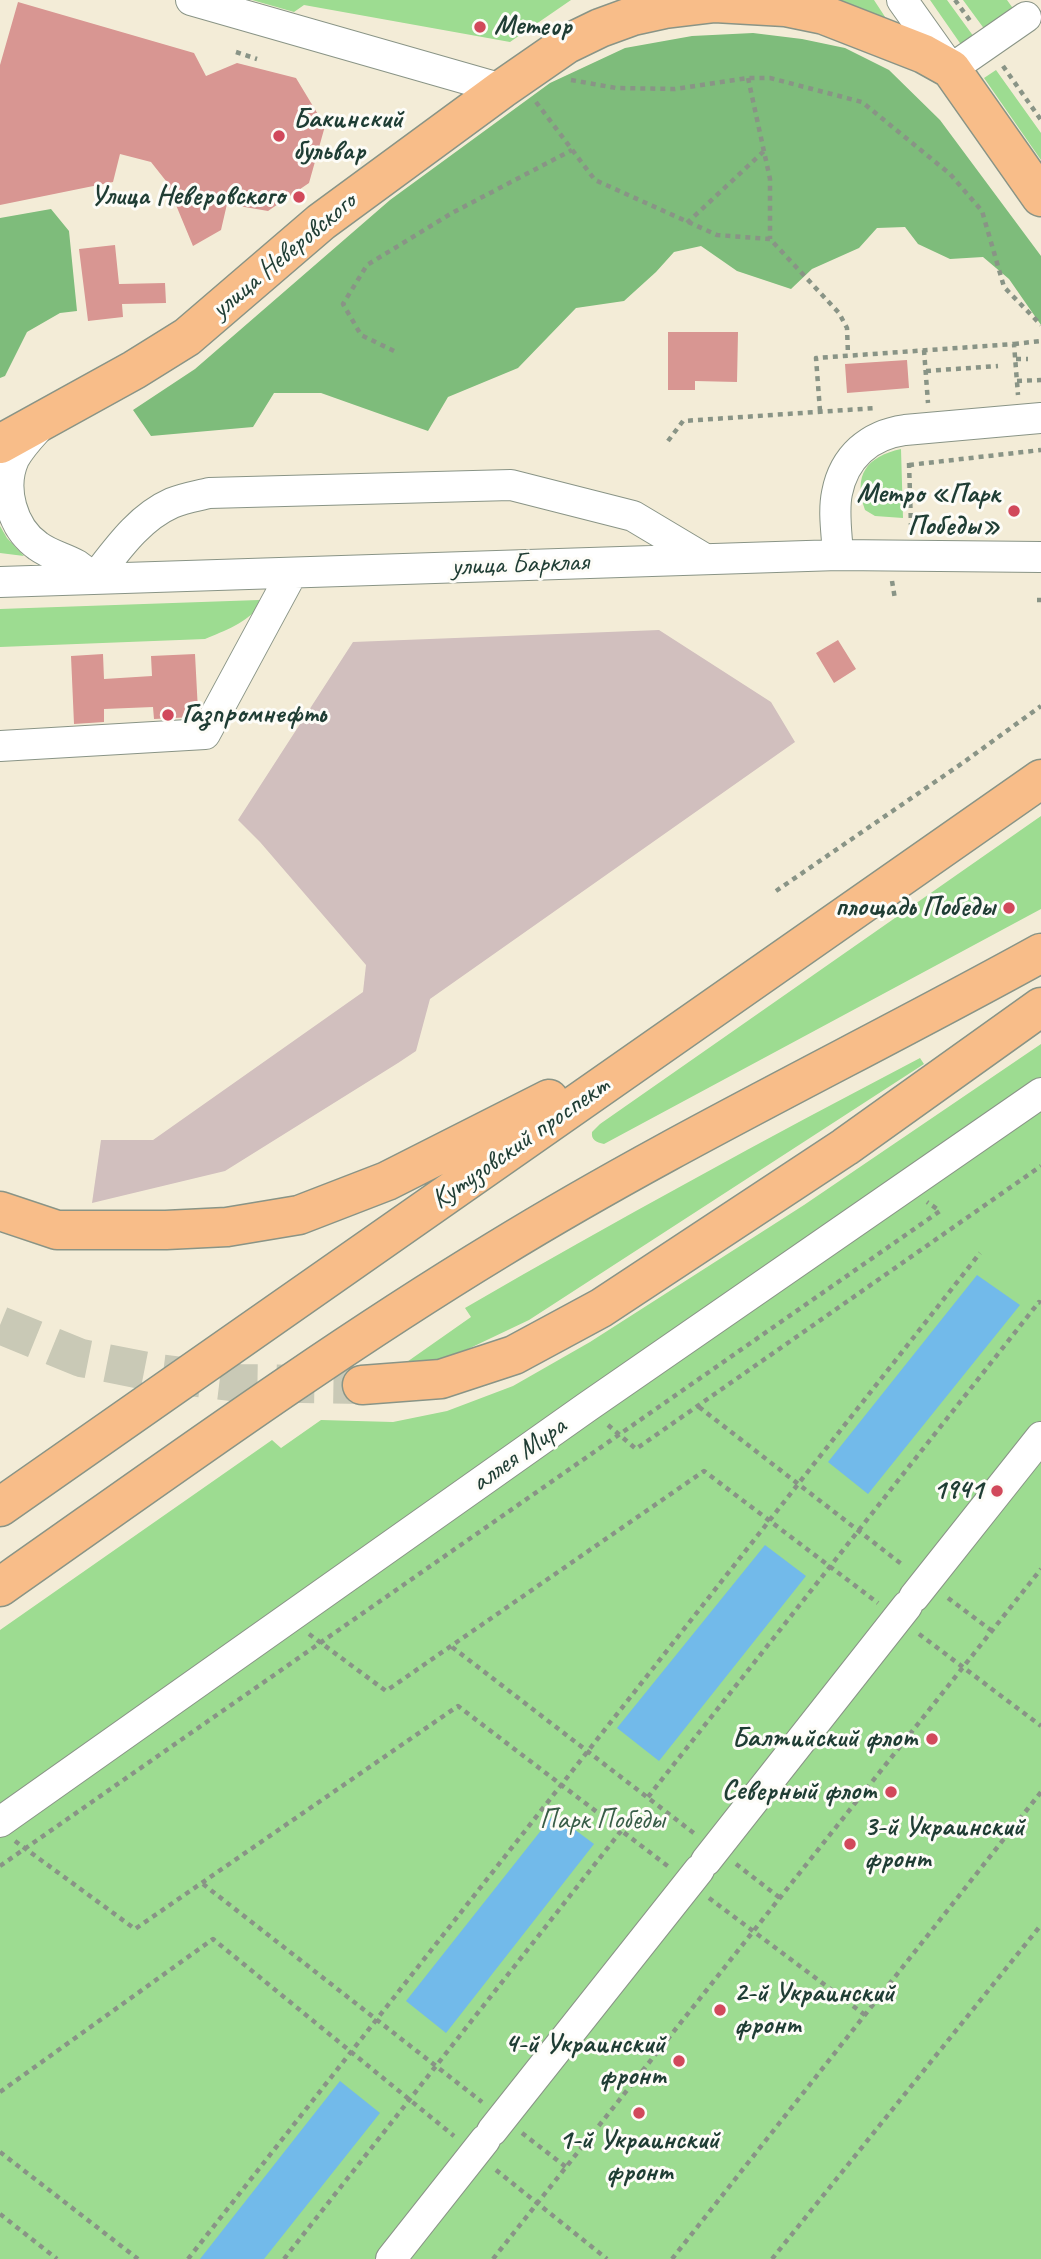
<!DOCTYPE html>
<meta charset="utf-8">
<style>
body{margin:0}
canvas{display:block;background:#f3ecd7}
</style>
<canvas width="1041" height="2259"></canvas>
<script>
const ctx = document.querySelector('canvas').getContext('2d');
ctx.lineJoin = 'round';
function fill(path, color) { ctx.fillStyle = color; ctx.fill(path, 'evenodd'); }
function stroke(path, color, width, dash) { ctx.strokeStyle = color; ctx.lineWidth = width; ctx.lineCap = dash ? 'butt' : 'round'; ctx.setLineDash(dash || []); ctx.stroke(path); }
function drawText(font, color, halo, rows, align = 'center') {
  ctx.font = font + ' Caveat,sans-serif'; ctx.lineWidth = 6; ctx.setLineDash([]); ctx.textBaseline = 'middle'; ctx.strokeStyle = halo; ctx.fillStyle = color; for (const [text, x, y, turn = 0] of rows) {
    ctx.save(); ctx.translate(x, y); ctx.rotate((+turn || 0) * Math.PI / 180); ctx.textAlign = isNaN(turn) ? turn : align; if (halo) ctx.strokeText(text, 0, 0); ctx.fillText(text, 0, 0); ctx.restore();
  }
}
fill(new Path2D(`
 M659 630 771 702 795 742 430 999 416 1051 398 1063 225 1171 92 1203 101 1140H153L363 992 366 965 260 842 238 820 353 642Z`), '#d1bfbe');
fill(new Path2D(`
 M252 0H571L510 42 304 5 294 12Z
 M821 0H874L889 23Z
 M930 0H947L974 37 962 46Z
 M963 0H1007L1017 14 988 34Z
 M996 70 1041 133V160L984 78Z
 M901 449 903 518 875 516 865 510C853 475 866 457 901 449Z
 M0 526 7 538 24 556 0 553Z
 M259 600 260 605C247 623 224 631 205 639L0 647V609Z
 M1041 816V909L604 1144C596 1142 591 1140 592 1132L600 1124Z
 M1041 1044V2259H0V1630L272 1440 281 1448 321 1420 393 1422 447 1411 513 1386 590 1342 804 1205Z
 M920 1058 924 1064 529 1320 468 1349 437 1360 404 1364 471 1317 465 1308C615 1221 767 1138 920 1058Z`), '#9ddc91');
fill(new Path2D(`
 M753 33 802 39 845 48 889 70 940 120 1041 256V325L1009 279 983 257 950 259 918 244 905 227 877 228 859 248 812 269 791 289 737 271 701 246 674 252 656 272 624 301 576 308 518 368 448 397 428 431 321 393H274L253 427 151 436 133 410 195 369 390 200 550 83 625 48 692 36Z
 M51 209 69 231 77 311 60 313 27 332 5 376 0 378V218Z`), '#7ebc7b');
fill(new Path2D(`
 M977 1275 1020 1305 868 1494 828 1462Z
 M765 1545 806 1576 659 1761 617 1728Z
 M554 1814 594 1844 446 2033 406 2001Z
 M340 2081 380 2113 264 2259H200Z`), '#72baea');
fill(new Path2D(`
 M18 2 194 53 206 76 237 63 296 78 325 126 309 183 268 211 227 204 221 230 193 246 166 181 151 162 120 154 113 182 0 205V65Z
 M115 245 119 284 165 283 166 303 122 304 123 317 88 321 79 249Z
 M668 332H738L737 382 695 381V390H668Z
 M907 360 909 388 847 393 845 364Z
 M838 640 856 669 834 683 816 653Z
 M103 654 104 679 152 676 151 656 195 654 198 711 194 717 154 719 153 707 104 709V722L74 724 71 656Z`), '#d89692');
stroke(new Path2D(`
 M0 1325 81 1358 157 1373 239 1383 362 1385`), '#c9c9b6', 38, [38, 19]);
const minor = new Path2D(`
 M191 0 502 89
 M902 0 951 69 1026 17
 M41 425C31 436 21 446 14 459 1 488 12 528 38 546 50 555 65 558 77 565 83 569 88 574 94 579
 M838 555C837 535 833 512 837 493 844 457 869 435 905 430L1041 418
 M94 579C116 551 138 518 172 503 184 498 197 496 209 493L511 485 633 516 705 559
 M0 582 838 555 1041 557
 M0 746 205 734 292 573
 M914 1597 1041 1437
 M0 1822 587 1407 1041 1093
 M706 1861 907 1606
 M492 2131 699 1870
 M391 2259 485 2140`);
const major = new Path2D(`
 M0 444 134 370 187 337 321 222 502 89 567 44 600 28 633 16 665 9 715 3 785 7 824 15 924 54 951 69 1041 197
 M0 1211 57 1230H166L227 1227 299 1215 387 1181 549 1099
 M362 1385 441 1379 514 1355 601 1308 845 1147 1041 1007
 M0 1507 1041 779
 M0 1587C164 1472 326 1354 497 1250 673 1142 860 1053 1041 953`);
stroke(minor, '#899486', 32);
stroke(major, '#899486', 41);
stroke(new Path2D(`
 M955 0 971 22
 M236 52 257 59
 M1003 66 1041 120
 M748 78 770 179V239
 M571 80 616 88 675 89 748 78H770L862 102 950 174 982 211 1004 287 1041 325
 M536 102 595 180 717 235 770 239 839 313 847 328 848 355
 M687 223 764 151
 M1014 344 1041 341
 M924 350 928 403
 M394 351 361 335 343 304 367 265 452 213 572 150
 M1016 359H1028
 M926 371 998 366
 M1017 381 1041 380
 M820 411 816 358 1014 344 1018 395
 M668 441 683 421 876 408
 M909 463 911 525
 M909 465 1041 450
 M892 581 895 599
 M1037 600H1041
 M776 891 964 762 1041 706
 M699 1407 904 1566
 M608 1425 636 1449 1041 1166
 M948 1598 992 1631
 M309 1634 386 1691 704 1471 878 1603
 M919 1634 1041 1726
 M452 1647 695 1834
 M648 1797 1039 1302 1041 1303
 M15 1841 135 1929 458 1706 669 1867
 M736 1864 780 1898
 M0 1866 940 1211 927 1202
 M203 1884 482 2102
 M709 1898 865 2015
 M0 2092 213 1939 454 2136
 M522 2133 566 2167
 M0 2152 138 2259
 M496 2170 607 2259
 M0 2214 57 2259
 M188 2259 980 1253
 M284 2259 621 1831
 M493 2259 1041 1569
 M672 2259 1041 1792
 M772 2259 1041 1925`), '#899486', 4.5, [5, 5]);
stroke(minor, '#fff', 30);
stroke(major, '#f8bd89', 38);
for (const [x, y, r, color] of [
 [480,27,7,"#d1495b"],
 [279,136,7,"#d1495b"],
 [299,197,7,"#d1495b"],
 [1014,511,7,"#d1495b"],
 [168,715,7,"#d1495b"],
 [1009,908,7,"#d1495b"],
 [997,1491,7,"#d1495b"],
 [932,1739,7,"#d1495b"],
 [891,1792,7,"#d1495b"],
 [850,1844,7,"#d1495b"],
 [720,2010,7,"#d1495b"],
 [679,2061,7,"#d1495b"],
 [639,2113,7,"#d1495b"]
]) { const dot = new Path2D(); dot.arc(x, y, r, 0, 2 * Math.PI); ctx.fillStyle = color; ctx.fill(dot); stroke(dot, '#fdfcf7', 2.5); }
drawText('bold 28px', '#1f3d34', '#fdfcf7', [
 ["Метеор",494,27,"left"],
 ["Бакинский",293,120,"left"],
 ["бульвар",293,152,"left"],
 ["Улица Неверовского",285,197],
 ["Метро «Парк",1000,495],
 ["Победы»",1000,527],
 ["Газпромнефть",182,715,"left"],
 ["площадь Победы",995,908],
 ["1941",983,1491],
 ["Балтийский флот",918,1739],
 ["Северный флот",877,1792],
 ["3-й Украинский",864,1828,"left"],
 ["фронт",864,1860,"left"],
 ["2-й Украинский",734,1994,"left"],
 ["фронт",734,2026,"left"],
 ["4-й Украинский",665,2045],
 ["фронт",665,2077],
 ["1-й Украинский",639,2141,"center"],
 ["фронт",639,2173,"center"]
], 'right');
drawText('28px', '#1f3d34', '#fdfcf7', [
 ["улица Неверовского",284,256,-40],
 ["улица Барклая",520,565,-2],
 ["Кутузовский проспект",521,1143,-35],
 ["аллея Мира",519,1455,-35]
]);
drawText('28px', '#385d47', '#fdfcf7', [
 ["Парк Победы",602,1821]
]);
</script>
